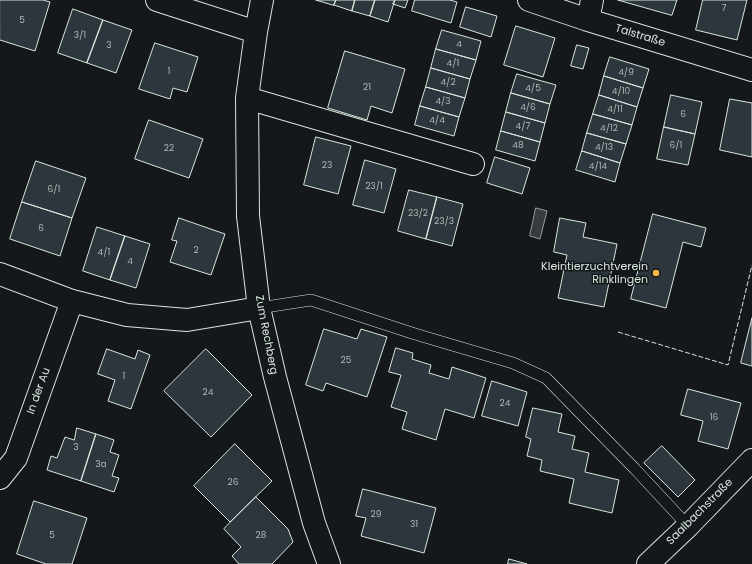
<!DOCTYPE html>
<meta charset="utf-8">
<style>
body{margin:0}
canvas{display:block;background:#14181c}
</style>
<canvas width="752" height="564"></canvas>
<script>
const ctx = document.querySelector('canvas').getContext('2d');
ctx.lineJoin = 'round';
function fill(path, color) { ctx.fillStyle = color; ctx.fill(path, 'evenodd'); }
function stroke(path, color, width, dash) { ctx.strokeStyle = color; ctx.lineWidth = width; ctx.lineCap = dash ? 'butt' : 'round'; ctx.setLineDash(dash || []); ctx.stroke(path); }
function drawText(font, color, halo, rows, align = 'center') {
  ctx.font = font + ' Poppins,sans-serif'; ctx.lineWidth = 3; ctx.setLineDash([]); ctx.textBaseline = 'middle'; ctx.strokeStyle = halo; ctx.fillStyle = color; for (const [text, x, y, turn = 0] of rows) {
    ctx.save(); ctx.translate(x, y); ctx.rotate((+turn || 0) * Math.PI / 180); ctx.textAlign = isNaN(turn) ? turn : align; if (halo) ctx.strokeText(text, 0, 0); ctx.fillText(text, 0, 0); ctx.restore();
  }
}
const water = new Path2D(`
 M536 208 547 211 540 239 530 236Z`);
fill(water, '#363b3e');
stroke(water, '#939e99', 1);
const building = new Path2D(`
 M0 0H43L50 2 35 51 0 40Z
 M316 0H336L334 5Z
 M336 0H355L352 11 334 5Z
 M355 0H375L370 16 352 11Z
 M375 0H395L388 22 370 16Z
 M395 0H408L405 8 393 4Z
 M415 0H450L457 2 451 23 412 11Z
 M618 0H677L672 15Z
 M703 0H747L737 40 696 30Z
 M466 7 497 16 491 37 460 27Z
 M73 9 103 20 87 63 58 53Z
 M103 20 132 30 116 73 87 63Z
 M516 26 555 38 543 77 504 65Z
 M442 30 481 41 476 60 436 49Z
 M155 43 198 57 187 92 173 88 170 99 139 89Z
 M577 45 589 48 583 69 571 66Z
 M436 49 476 60 470 79 431 68Z
 M345 51 405 69 392 113 371 106 367 120 328 108Z
 M610 57 649 69 643 88 604 76Z
 M431 68 470 79 465 98 426 87Z
 M517 74 556 85 550 104 511 93Z
 M604 76 643 88 637 107 599 95Z
 M426 87 465 98 459 117 420 106Z
 M511 93 550 104 545 123 506 112Z
 M599 95 637 107 632 125 593 114Z
 M671 95 702 102 695 134 664 127Z
 M730 99 752 103V157L720 150Z
 M420 106 459 117 454 136 415 125Z
 M506 112 545 123 540 142 501 131Z
 M593 114 632 125 626 144 587 133Z
 M149 120 203 139 189 178 135 159Z
 M664 127 695 134 688 165 657 159Z
 M501 131 540 142 535 161 496 150Z
 M587 133 626 144 620 163 582 151Z
 M316 137 351 146 338 194 304 185Z
 M582 151 620 163 615 182 576 170Z
 M495 157 530 168 522 194 487 183Z
 M365 160 396 169 384 213 353 205Z
 M36 161 86 178 72 218 22 202Z
 M409 190 437 197 426 239 398 231Z
 M437 197 463 204 452 246 426 239Z
 M22 202 72 218 60 256 10 239Z
 M653 214 706 228 701 247 683 242 666 308 631 299Z
 M179 218 225 234 211 275 170 262 177 241 172 240Z
 M560 218 586 223 583 237 617 244 604 307 558 298 567 255 554 252Z
 M97 227 125 236 110 280 83 271Z
 M125 236 150 244 136 288 110 280Z
 M752 318V366L741 363Z
 M324 329 357 339 361 329 387 337 367 397 326 383 323 391 306 385Z
 M396 348 413 353 412 359 431 365 429 373 449 379 452 367 486 378 474 418 445 409 436 440 402 429 407 412 391 407 401 375 389 372Z
 M107 349 135 359 138 350 150 355 131 409 108 401 115 380 98 374Z
 M206 349 252 395 211 437 164 391Z
 M492 381 527 392 518 426 482 416Z
 M688 389 741 403 728 449 698 441 703 421 681 415Z
 M533 408 562 414 558 432 575 436 572 449 589 453 585 472 619 480 612 513 569 503 574 479 540 471 542 460 527 456 531 439 526 437Z
 M77 428 96 434 81 481 47 470 51 456 57 458 65 437 74 440Z
 M96 434 114 440 110 452 119 455 112 476 119 478 114 492 81 481Z
 M235 444 272 481 230 522 194 486Z
 M662 446 695 480 678 497 644 463Z
 M363 489 436 508 424 553 361 536 366 518 356 516Z
 M256 497 288 529 293 542 272 564H239L232 556 241 547 224 529Z
 M34 501 87 518 72 564H46L17 554Z
 M509 559 527 564H508Z`);
fill(building, '#2c363c');
stroke(building, '#d8e6dc', 1);
const service = new Path2D(`
 M259 308 311 300 415 334 513 363 546 378 635 469 688 526`);
const minor = new Path2D(`
 M157 0 256 32
 M262 0 256 32 247 98 248 216 259 308 275 377 314 523 329 564
 M529 0 588 20 752 70
 M588 20 592 0
 M247 98 473 164
 M0 274 72 301 127 315 187 320 259 308
 M0 478 16 458 72 301
 M648 564 688 526 752 460`);
stroke(service, '#d8e6dc', 12);
stroke(minor, '#d8e6dc', 24);
stroke(service, '#14181c', 11);
stroke(minor, '#14181c', 22);
stroke(new Path2D(`
 M618 332 728 365 752 265`), '#d8e6dc', 1, [5, 2]);
for (const [x, y, r, color] of [
 [656,273,4,"#ffb74d"]
]) { const dot = new Path2D(); dot.arc(x, y, r, 0, 2 * Math.PI); ctx.fillStyle = color; ctx.fill(dot); stroke(dot, '#14181c', 1.5); }
drawText('9px', '#adbab4', null, [
 ["7",724,9],
 ["5",22,21],
 ["3/1",80,36],
 ["4",459,45],
 ["3",109,46],
 ["4/1",453,64],
 ["1",169,72],
 ["4/9",626,73],
 ["4/2",448,83],
 ["21",367,88],
 ["4/5",533,89],
 ["4/10",621,92],
 ["4/3",443,102],
 ["4/6",528,108],
 ["4/11",615,110],
 ["6",683,115],
 ["4/4",437,121],
 ["4/7",523,127],
 ["4/12",609,129],
 ["48",518,146],
 ["6/1",676,146],
 ["4/13",604,148],
 ["22",169,149],
 ["23",327,166],
 ["4/14",598,167],
 ["23/1",374,187],
 ["6/1",54,190],
 ["23/2",418,214],
 ["23/3",444,222],
 ["6",41,229],
 ["2",196,251],
 ["4/1",104,253],
 ["4",130,262],
 ["25",346,361],
 ["1",124,377],
 ["24",208,393],
 ["24",505,404],
 ["16",714,418],
 ["3",76,448],
 ["3a",101,465],
 ["26",233,483],
 ["29",376,515],
 ["31",414,525],
 ["5",52,536],
 ["28",261,536]
]);
drawText('11px', '#d8e6dc', '#14181c', [
 ["Talstraße",640,36,17],
 ["Zum Rechberg",266,335,79],
 ["In der Au",39,391,-70],
 ["Saalbachstraße",700,512,-45]
]);
drawText('11px', '#d8e6dc', '#14181c', [
 ["Kleintierzuchtverein",648,267],
 ["Rinklingen",648,280]
], 'right');
</script>
